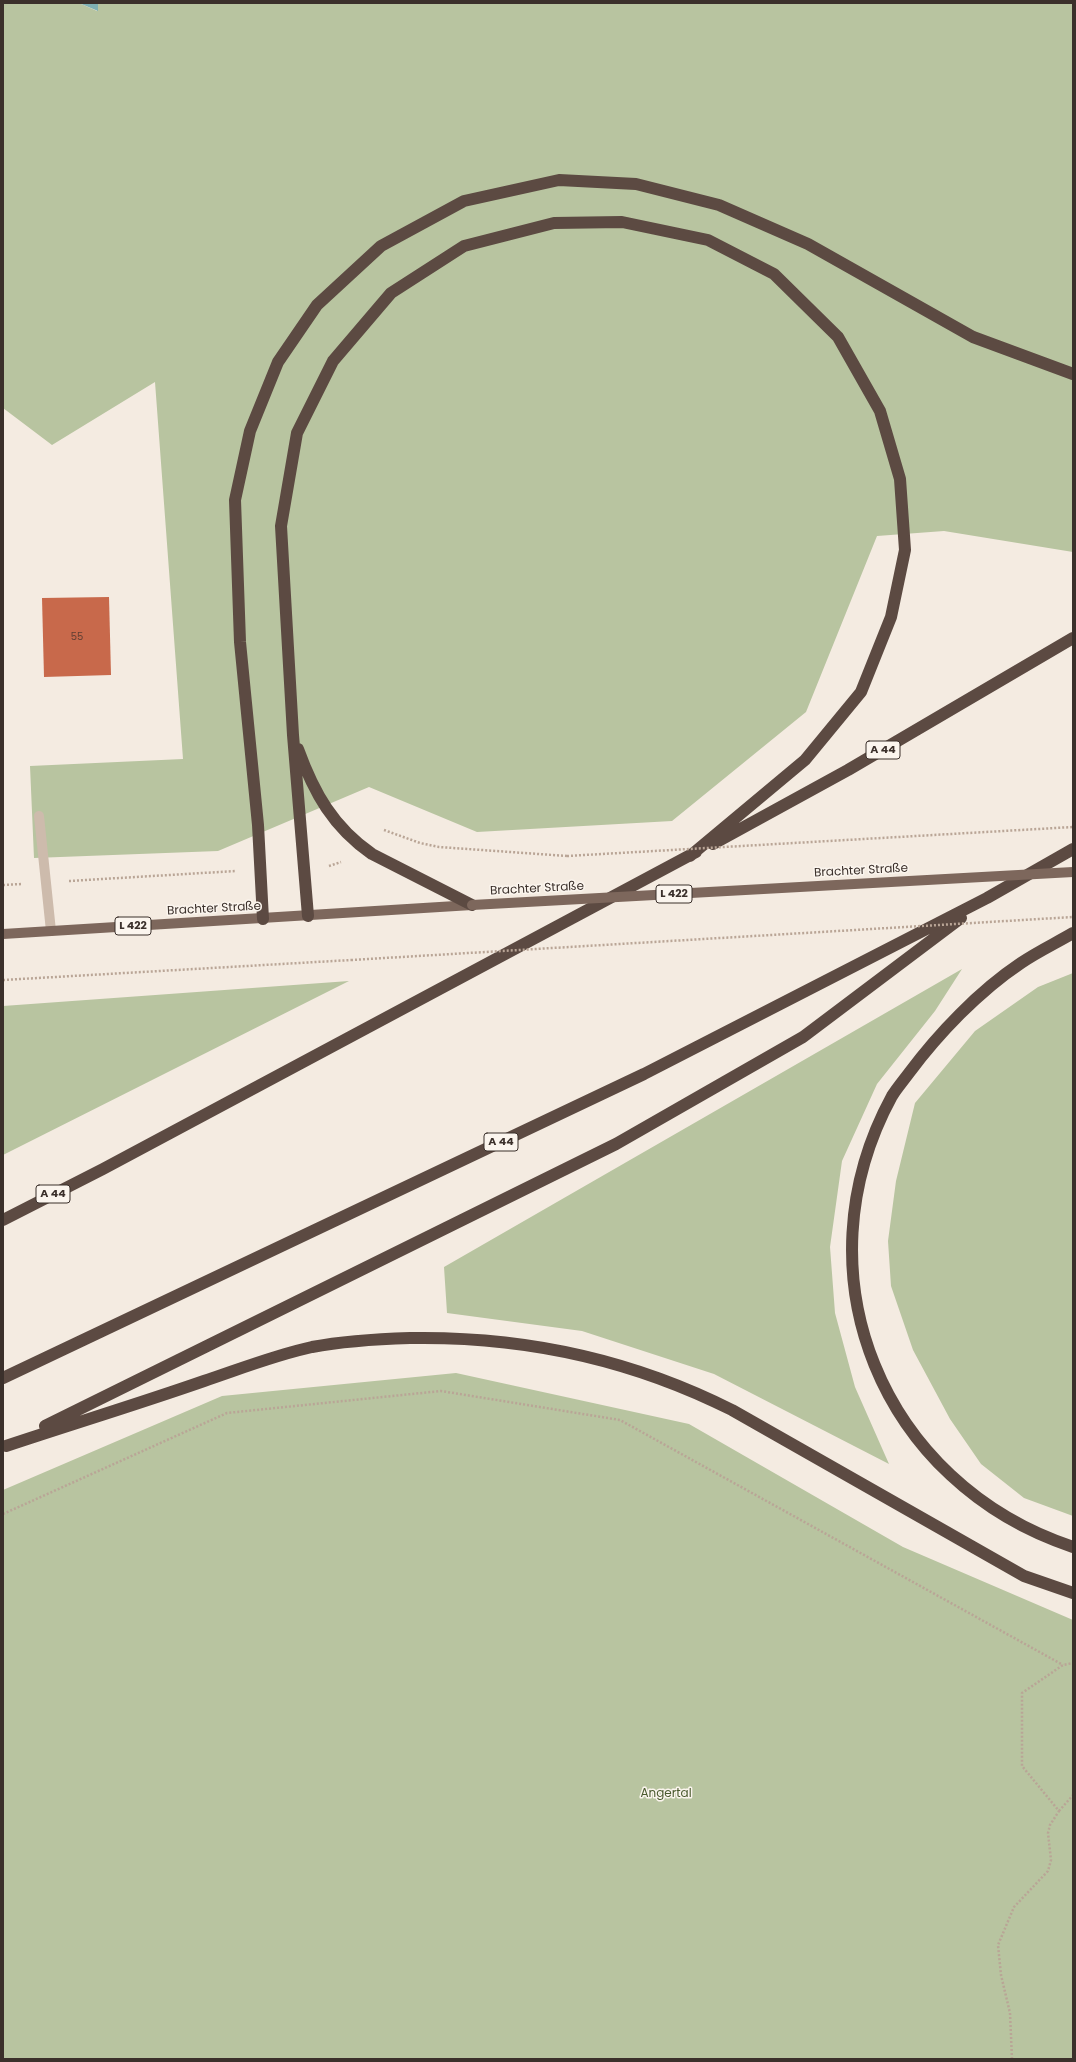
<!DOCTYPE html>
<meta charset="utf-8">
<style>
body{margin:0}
#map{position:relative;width:1076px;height:2062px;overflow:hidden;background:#f4ebe1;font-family:Poppins,sans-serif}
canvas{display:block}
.frame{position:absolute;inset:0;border:4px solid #3b302b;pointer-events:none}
</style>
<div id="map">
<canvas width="1076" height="2062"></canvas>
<div class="frame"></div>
</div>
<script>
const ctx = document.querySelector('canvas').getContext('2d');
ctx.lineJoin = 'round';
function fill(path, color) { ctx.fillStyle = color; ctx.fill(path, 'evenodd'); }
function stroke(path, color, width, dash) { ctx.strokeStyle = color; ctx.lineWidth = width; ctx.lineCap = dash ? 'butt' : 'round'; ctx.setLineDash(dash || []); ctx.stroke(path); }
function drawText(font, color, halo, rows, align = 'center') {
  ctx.font = font + ' Poppins,sans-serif'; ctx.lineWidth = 3; ctx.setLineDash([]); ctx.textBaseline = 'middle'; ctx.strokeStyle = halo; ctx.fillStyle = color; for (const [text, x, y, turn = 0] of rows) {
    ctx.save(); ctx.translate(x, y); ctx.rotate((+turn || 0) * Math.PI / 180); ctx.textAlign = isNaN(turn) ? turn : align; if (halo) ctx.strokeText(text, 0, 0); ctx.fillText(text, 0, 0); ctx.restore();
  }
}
fill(new Path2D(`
 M3 3H79L97 11 98 3H1073V552L944 531 877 536 806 712 672 821 477 832 369 787 218 851 34 858 30 766 183 759 155 382 52 445 3 408Z
 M962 969 935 1011 877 1084 842 1161 830 1247 835 1313 855 1387 889 1464 714 1374 582 1331 447 1313 444 1267Z
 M1073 973V1516L1024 1498 981 1464 950 1419 913 1350 891 1286 888 1241 896 1181 915 1103 975 1031 1038 987Z
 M349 981 3 1155V1006Z
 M456 1373 689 1424 903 1547 1073 1620V2059H3V1490L222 1396Z`), '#b8c4a0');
fill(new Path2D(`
 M79 3H98V11Z`), '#7fb0b2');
fill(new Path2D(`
 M109 597 111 675 44 677 42 598Z`), '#c8694b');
stroke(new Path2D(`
 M384 830 420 843 439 847 567 856
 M329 866 341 862
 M69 881 236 871
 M3 885 22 884
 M3 980 351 960
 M3 1514 227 1413 441 1391 620 1420 1063 1665
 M1059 1811 1073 1795
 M1012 2059 1010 2013 1001 1975 998 1945 1014 1907 1048 1871 1051 1860 1048 1833 1050 1825 1059 1811 1022 1766V1693L1063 1665 1073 1663`), '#b9a596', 2.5, [2, 2]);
stroke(new Path2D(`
 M39 816 51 931`), '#cdbbac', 10);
stroke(new Path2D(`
 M3 934 472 905`), '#7d675c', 10);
stroke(new Path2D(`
 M298 749C314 793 333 827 372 854L472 905
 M713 844 848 770 1073 638
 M308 916 293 735 281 526 297 433 333 361 391 293 464 246 554 223 622 222 708 240 774 274 838 337 880 411 900 479 905 550 891 617 861 692 805 760 690 856
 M263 919 258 825 240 642 235 500 250 431 278 362 317 305 381 246 464 201 559 180 636 184 719 205 808 244 973 337 1073 374
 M1073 933C1056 943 1037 952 1021 963 979 991 938 1034 909 1073 903 1081 897 1088 892 1096 795 1274 882 1484 1073 1547
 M3 1220 103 1169 696 852
 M3 1378 644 1074 987 898 1073 849
 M45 1426 616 1144 803 1037 961 918
 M6 1446C72 1424 138 1404 204 1381 240 1369 275 1355 312 1347 344 1341 378 1339 410 1338 523 1336 631 1359 732 1410L1024 1576 1073 1593`), '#5c4a42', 12);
stroke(new Path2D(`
 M567 856 1073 827
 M351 960 1073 917`), '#b9a596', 2.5, [2, 2]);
stroke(new Path2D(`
 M472 905 1073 872`), '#7d675c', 10);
drawText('10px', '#5e3e33', null, [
 ["55",77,637]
]);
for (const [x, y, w] of [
 [883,750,34],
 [674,894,36],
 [133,926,36],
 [501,1142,34],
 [53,1194,34]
]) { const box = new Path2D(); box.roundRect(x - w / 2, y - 9, w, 18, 3); ctx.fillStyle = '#fbf5ee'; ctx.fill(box); stroke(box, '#3b302b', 1); }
drawText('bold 11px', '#3b302b', null, [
 ["A 44",883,750],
 ["L 422",674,894],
 ["L 422",133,926],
 ["A 44",501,1142],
 ["A 44",53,1194]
]);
drawText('12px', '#3b302b', '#fbf5ee', [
 ["Brachter Straße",861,871,-3],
 ["Brachter Straße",537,889,-3],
 ["Brachter Straße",214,909,-3]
]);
drawText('12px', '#4a5a2e', '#fbf5ee', [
 ["Angertal",666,1794]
]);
</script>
